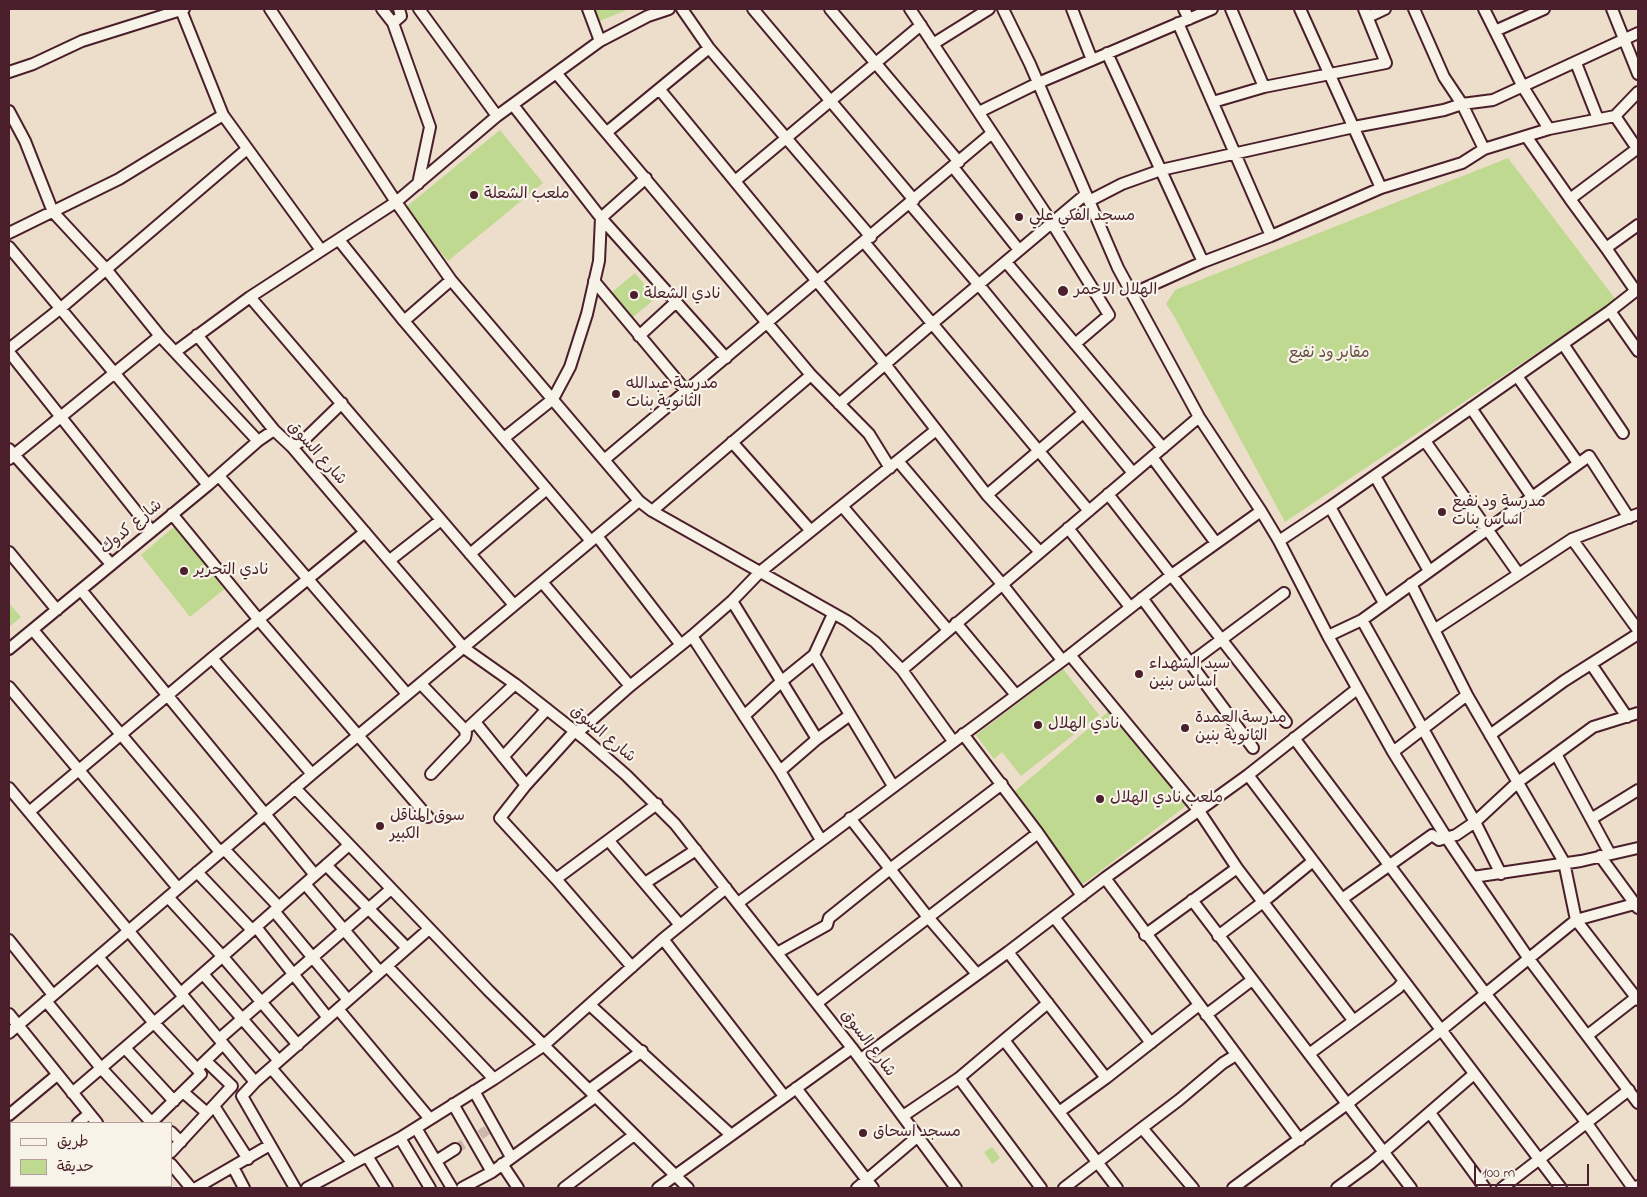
<!DOCTYPE html>
<meta charset="utf-8">
<style>
body{margin:0}
#map{position:relative;width:1647px;height:1197px;overflow:hidden;background:#eddecb;font-family:"Indie Flower","Playpen Sans Arabic",sans-serif}
canvas{display:block}
.frame{position:absolute;inset:0;border:10px solid #4a1f2b;pointer-events:none}
.legend{position:absolute;left:10px;top:1122px;width:162px;height:65px;box-sizing:border-box;background:#f7f3e8;border:1px solid #b29e9c;margin:0;padding:6px 9px;list-style:none;font-size:15px;color:#4a1f2b}
.legend li{display:flex;align-items:center;gap:10px;height:25px}
.legend b{width:25px;border:1px solid #b29e9c}
.scale{position:absolute;left:1474px;top:1164px;width:115px;height:22px;box-sizing:border-box;border:2px solid #4a1f2b;border-top:0;padding-left:6px;font-size:15px;line-height:18px;white-space:nowrap;color:#4a1f2b;-webkit-text-stroke:4px #f7f3e8;paint-order:stroke}
</style>
<div id="map">
<canvas width="1647" height="1197"></canvas>
<div class="frame"></div>
<ul class="legend">
<li><b style="height:6px;background:#f7f3e8"></b>طريق</li>
<li><b style="height:14px;background:#c0d990"></b>حديقة</li>
</ul>
<div class="scale">100 m</div>
</div>
<script>
const ctx = document.querySelector('canvas').getContext('2d');
ctx.lineJoin = 'round';
function fill(path, color) { ctx.fillStyle = color; ctx.fill(path, 'evenodd'); }
function stroke(path, color, width, dash) { ctx.strokeStyle = color; ctx.lineWidth = width; ctx.lineCap = dash ? 'butt' : 'round'; ctx.setLineDash(dash || []); ctx.stroke(path); }
function drawText(font, color, halo, rows, align = 'center') {
  ctx.font = font + ' "Indie Flower","Playpen Sans Arabic",sans-serif'; ctx.lineWidth = 4.5; ctx.setLineDash([]); ctx.textBaseline = 'middle'; ctx.strokeStyle = halo; ctx.fillStyle = color; for (const [text, x, y, turn = 0] of rows) {
    ctx.save(); ctx.translate(x, y); ctx.rotate((+turn || 0) * Math.PI / 180); ctx.textAlign = isNaN(turn) ? turn : align; if (halo) ctx.strokeText(text, 0, 0); ctx.fillText(text, 0, 0); ctx.restore();
  }
}
fill(new Path2D(`
 M595 9H629L600 21Z
 M500 130 543 183 448 261 405 208Z
 M1508 158 1616 300 1285 522 1174 316 1166 304 1175 290Z
 M635 273 656 298 633 317 612 292Z
 M176 525 227 587 190 617 141 555Z
 M9 603 21 617 9 627Z
 M1063 669 1099 715 1021 776 1002 752 994 759 976 735Z
 M1110 710 1187 805 1082 885 1014 792Z
 M992 1147 1000 1158 992 1164 984 1152Z`), '#c0d990');
stroke(new Path2D(`
 M480 1135 487 1130
 M455 1149 467 1142`), '#ccb8ab', 10, [10, 5]);
const minor = new Path2D(`
 M270 9 396 202 451 280 639 501 652 511 847 621 875 642 902 670 953 741
 M382 9 393 23 430 127 418 184
 M419 9 497 116
 M588 9 600 41
 M682 9 709 48 871 237
 M753 9 914 200
 M830 9 959 162
 M910 9 1052 223 1109 315 1075 344
 M1003 9 1030 64 1118 268 1199 417 1261 511 1279 541 1328 636 1393 752 1446 837 1473 877 1581 861 1638 848
 M1072 9 1092 60
 M1184 9 1189 19
 M1231 9 1264 87
 M1300 9 1381 188
 M1414 9 1444 77 1462 104 1493 100 1638 33
 M1484 9 1523 87 1549 129
 M1612 9 1638 74
 M181 10 223 115
 M1368 17 1385 9
 M393 23 401 16 399 9
 M1178 23 1271 236
 M1495 31 1544 9
 M933 44 989 9
 M1107 53 1203 262
 M1576 63 1598 119
 M9 72 33 64 82 41 184 9
 M556 73 811 375 869 434 890 468
 M660 90 885 364 987 495 1040 552
 M1213 102 1264 87 1386 63 1364 9
 M513 105 601 218 726 358
 M9 111 25 141 53 212 105 268 160 336 258 441
 M979 112 1038 83 1212 9
 M1615 116 1638 150
 M607 132 709 48
 M1526 136 1570 199
 M953 167 1019 250
 M735 181 921 25
 M1089 201 1122 184 1161 170 1354 127 1444 110 1462 104 1484 149
 M910 204 979 285 1133 473
 M9 233 119 179 223 115 321 250
 M339 240 404 321 591 541
 M864 242 1089 511
 M9 247 208 485
 M1606 248 1570 199 1638 148
 M1006 262 1163 448
 M594 281 686 391
 M1635 290 1606 248 1638 225
 M1132 294 1203 262 1271 236 1381 188 1462 163 1484 149 1549 129 1615 116 1638 92
 M250 297 514 605
 M1610 311 1638 351
 M404 321 451 280
 M197 335 274 430 292 447 464 648 515 684 586 740 626 775 675 824 852 1048 956 1188
 M639 336 676 302
 M1563 344 1623 433
 M9 349 61 308 247 149
 M9 352 151 530
 M175 352 250 297 396 202 497 116 600 41 648 16 669 9
 M1517 376 1578 463
 M839 404 933 323 1086 194
 M1471 408 1532 497
 M504 438 553 399 570 367 587 314 599 261 601 218 646 178
 M1425 441 1518 573
 M732 442 811 531
 M292 447 307 437 342 403
 M9 449 111 564
 M1152 457 1216 543
 M9 459 160 336
 M604 460 992 133
 M898 461 1002 584 1062 660
 M219 476 407 694
 M1375 476 1429 571
 M1108 494 1286 722
 M987 495 1083 413
 M842 506 948 630
 M1330 507 1384 603
 M652 511 811 375
 M172 514 259 620 428 817
 M1068 528 1130 607
 M597 536 681 645
 M1572 539 1638 630
 M1279 541 1330 507 1610 311 1638 289
 M9 552 57 610
 M470 554 547 489
 M390 560 441 520
 M542 582 630 686
 M1411 584 1467 695 1564 862 1576 920 1638 1000
 M81 590 315 875
 M1142 598 1253 748
 M732 601 817 739
 M1362 620 1475 822 1501 874
 M956 623 1016 695
 M33 630 220 852
 M1434 630 1572 539 1638 514
 M692 636 780 771 821 840
 M1328 636 1362 620 1589 456 1629 518
 M9 649 208 485 258 441 274 430
 M814 655 893 786
 M1070 655 1199 811 1237 868 1353 1020
 M212 658 312 774
 M1190 663 1284 593
 M1591 664 1627 717
 M902 670 1199 417
 M421 684 464 729 466 733 465 738 431 774
 M9 687 178 888
 M744 716 782 681 814 655 833 614
 M475 722 526 785
 M470 726 515 684
 M577 733 630 686 692 636 732 601 760 572 936 430
 M963 734 1038 833 1082 896
 M1490 735 1564 681 1638 634
 M1294 738 1485 993 1586 1122 1633 1188
 M1393 752 1467 695
 M1556 754 1610 854
 M503 757 547 709
 M780 771 817 739 850 715
 M1248 775 1561 1188
 M9 788 255 1082
 M295 788 489 991 688 1188
 M29 812 212 658 365 532
 M850 818 927 916 977 974
 M1591 819 1638 790
 M609 841 680 925
 M224 849 279 907
 M1600 856 1638 908
 M326 865 407 948
 M197 872 252 930
 M1473 877 1529 959 1638 1103
 M1105 878 1300 1140
 M556 879 500 818 526 785 574 732
 M645 883 696 850
 M305 884 380 972
 M168 897 223 957 298 1045
 M1342 899 1432 835 1439 840 1456 835 1475 822 1518 782 1593 727 1638 713
 M1192 900 1411 1188
 M738 903 1070 655 1173 574 1261 511
 M274 911 348 1000
 M1054 917 1151 1043
 M256 927 328 1018
 M1145 935 1237 868
 M1218 936 1263 902 1313 861
 M663 939 784 1096
 M9 940 53 995
 M1008 952 1106 1078
 M777 953 827 925 829 918 890 869 1002 784
 M98 957 154 1023 197 1069
 M387 966 494 1079
 M632 967 556 879 657 804
 M203 974 279 1061
 M181 993 349 845
 M46 1001 101 1068 152 1123
 M817 1003 1038 833
 M590 1005 731 1135
 M338 1009 430 1119
 M9 1014 97 1123
 M1206 1015 1252 980
 M9 1033 312 774 639 501
 M1588 1035 1638 996
 M219 1039 391 889
 M1004 1040 1048 1003
 M125 1048 174 1101
 M1309 1054 1398 988 1403 982
 M861 1059 1008 952 1105 878 1248 775 1357 689
 M271 1068 353 1163
 M959 1078 1041 1188
 M796 1088 873 1188
 M589 1090 642 1051
 M474 1091 511 1157
 M183 1092 207 1113
 M72 1093 184 997
 M453 1104 492 1172
 M214 1106 248 1159
 M1059 1112 1106 1078 1199 1005
 M1430 1113 1485 1188
 M9 1115 57 1075
 M903 1116 959 1078 1004 1040 1117 1188
 M78 1123 89 1114
 M151 1123 201 1074 197 1069 223 1044
 M416 1128 452 1188
 M1142 1128 1179 1100 1223 1063 1236 1055
 M171 1132 181 1142
 M400 1138 430 1188
 M171 1152 232 1086 206 1061
 M367 1156 387 1188
 M436 1161 455 1149
 M171 1164 191 1188
 M502 1164 518 1188
 M233 1167 244 1188
 M9 1175 11 1178
 M65 1186 67 1188
 M149 1186 151 1188
 M196 1188 270 1145
 M295 1188 242 1096 255 1082 429 929
 M307 1188 400 1138 494 1079 543 1046 663 939 726 888
 M462 1188 492 1172 595 1097
 M564 1188 634 1135
 M658 1188 852 1048
 M857 1188 917 1137
 M1064 1188 1142 1128 1193 1188
 M1233 1188 1347 1104 1440 1031 1576 920 1638 903
 M1337 1188 1371 1163 1474 1074
 M1502 1188 1629 1090`);
const major = new Path2D(`
 M1636 1188 1638 1187`);
stroke(minor, '#4a1f2b', 14);
stroke(major, '#4a1f2b', 16);
stroke(minor, '#f7f3e8', 10);
stroke(major, '#f7f3e8', 12);
for (const [x, y, r, color] of [
 [474,195,5,"#4a1f2b"],
 [1019,217,5,"#4a1f2b"],
 [1063,291,6,"#4a1f2b"],
 [634,295,5,"#4a1f2b"],
 [616,394,5,"#4a1f2b"],
 [1442,512,5,"#4a1f2b"],
 [184,571,5,"#4a1f2b"],
 [1139,674,5,"#4a1f2b"],
 [1038,725,5,"#4a1f2b"],
 [1185,728,5,"#4a1f2b"],
 [1100,799,5,"#4a1f2b"],
 [380,826,5,"#4a1f2b"],
 [863,1133,5,"#4a1f2b"]
]) { const dot = new Path2D(); dot.arc(x, y, r, 0, 2 * Math.PI); ctx.fillStyle = color; ctx.fill(dot); stroke(dot, '#f7f3e8', 2); }
drawText('16px', '#4a1f2b', '#f7f3e8', [
 ["ملعب الشعلة",484,195],
 ["مسجد الفكي علي",1029,217],
 ["الهلال الاحمر",1074,291],
 ["نادي الشعلة",644,295],
 ["مدرسة عبدالله",626,385],
 ["الثانوية بنات",626,403],
 ["مدرسة ود نفيع",1452,503],
 ["اساس بنات",1452,521],
 ["نادي التحرير",194,571],
 ["سيد الشهداء",1149,665],
 ["اساس بنين",1149,683],
 ["مدرسة العمدة",1195,719],
 ["الثانوية بنين",1195,737],
 ["نادي الهلال",1048,725],
 ["ملعب نادي الهلال",1110,799],
 ["سوق المناقل",390,817],
 ["الكبير",390,835],
 ["مسجد اسحاق",873,1133]
], 'left');
drawText('16px', '#684e44', '#f7f3e8', [
 ["مقابر ود نفيع",1329,354]
]);
drawText('16px', '#4a1f2b', '#f7f3e8', [
 ["شارع السوق",316,454,48],
 ["شارع كدوك",132,528,-40],
 ["شارع السوق",602,735,40],
 ["شارع السوق",867,1044,53]
]);
</script>
